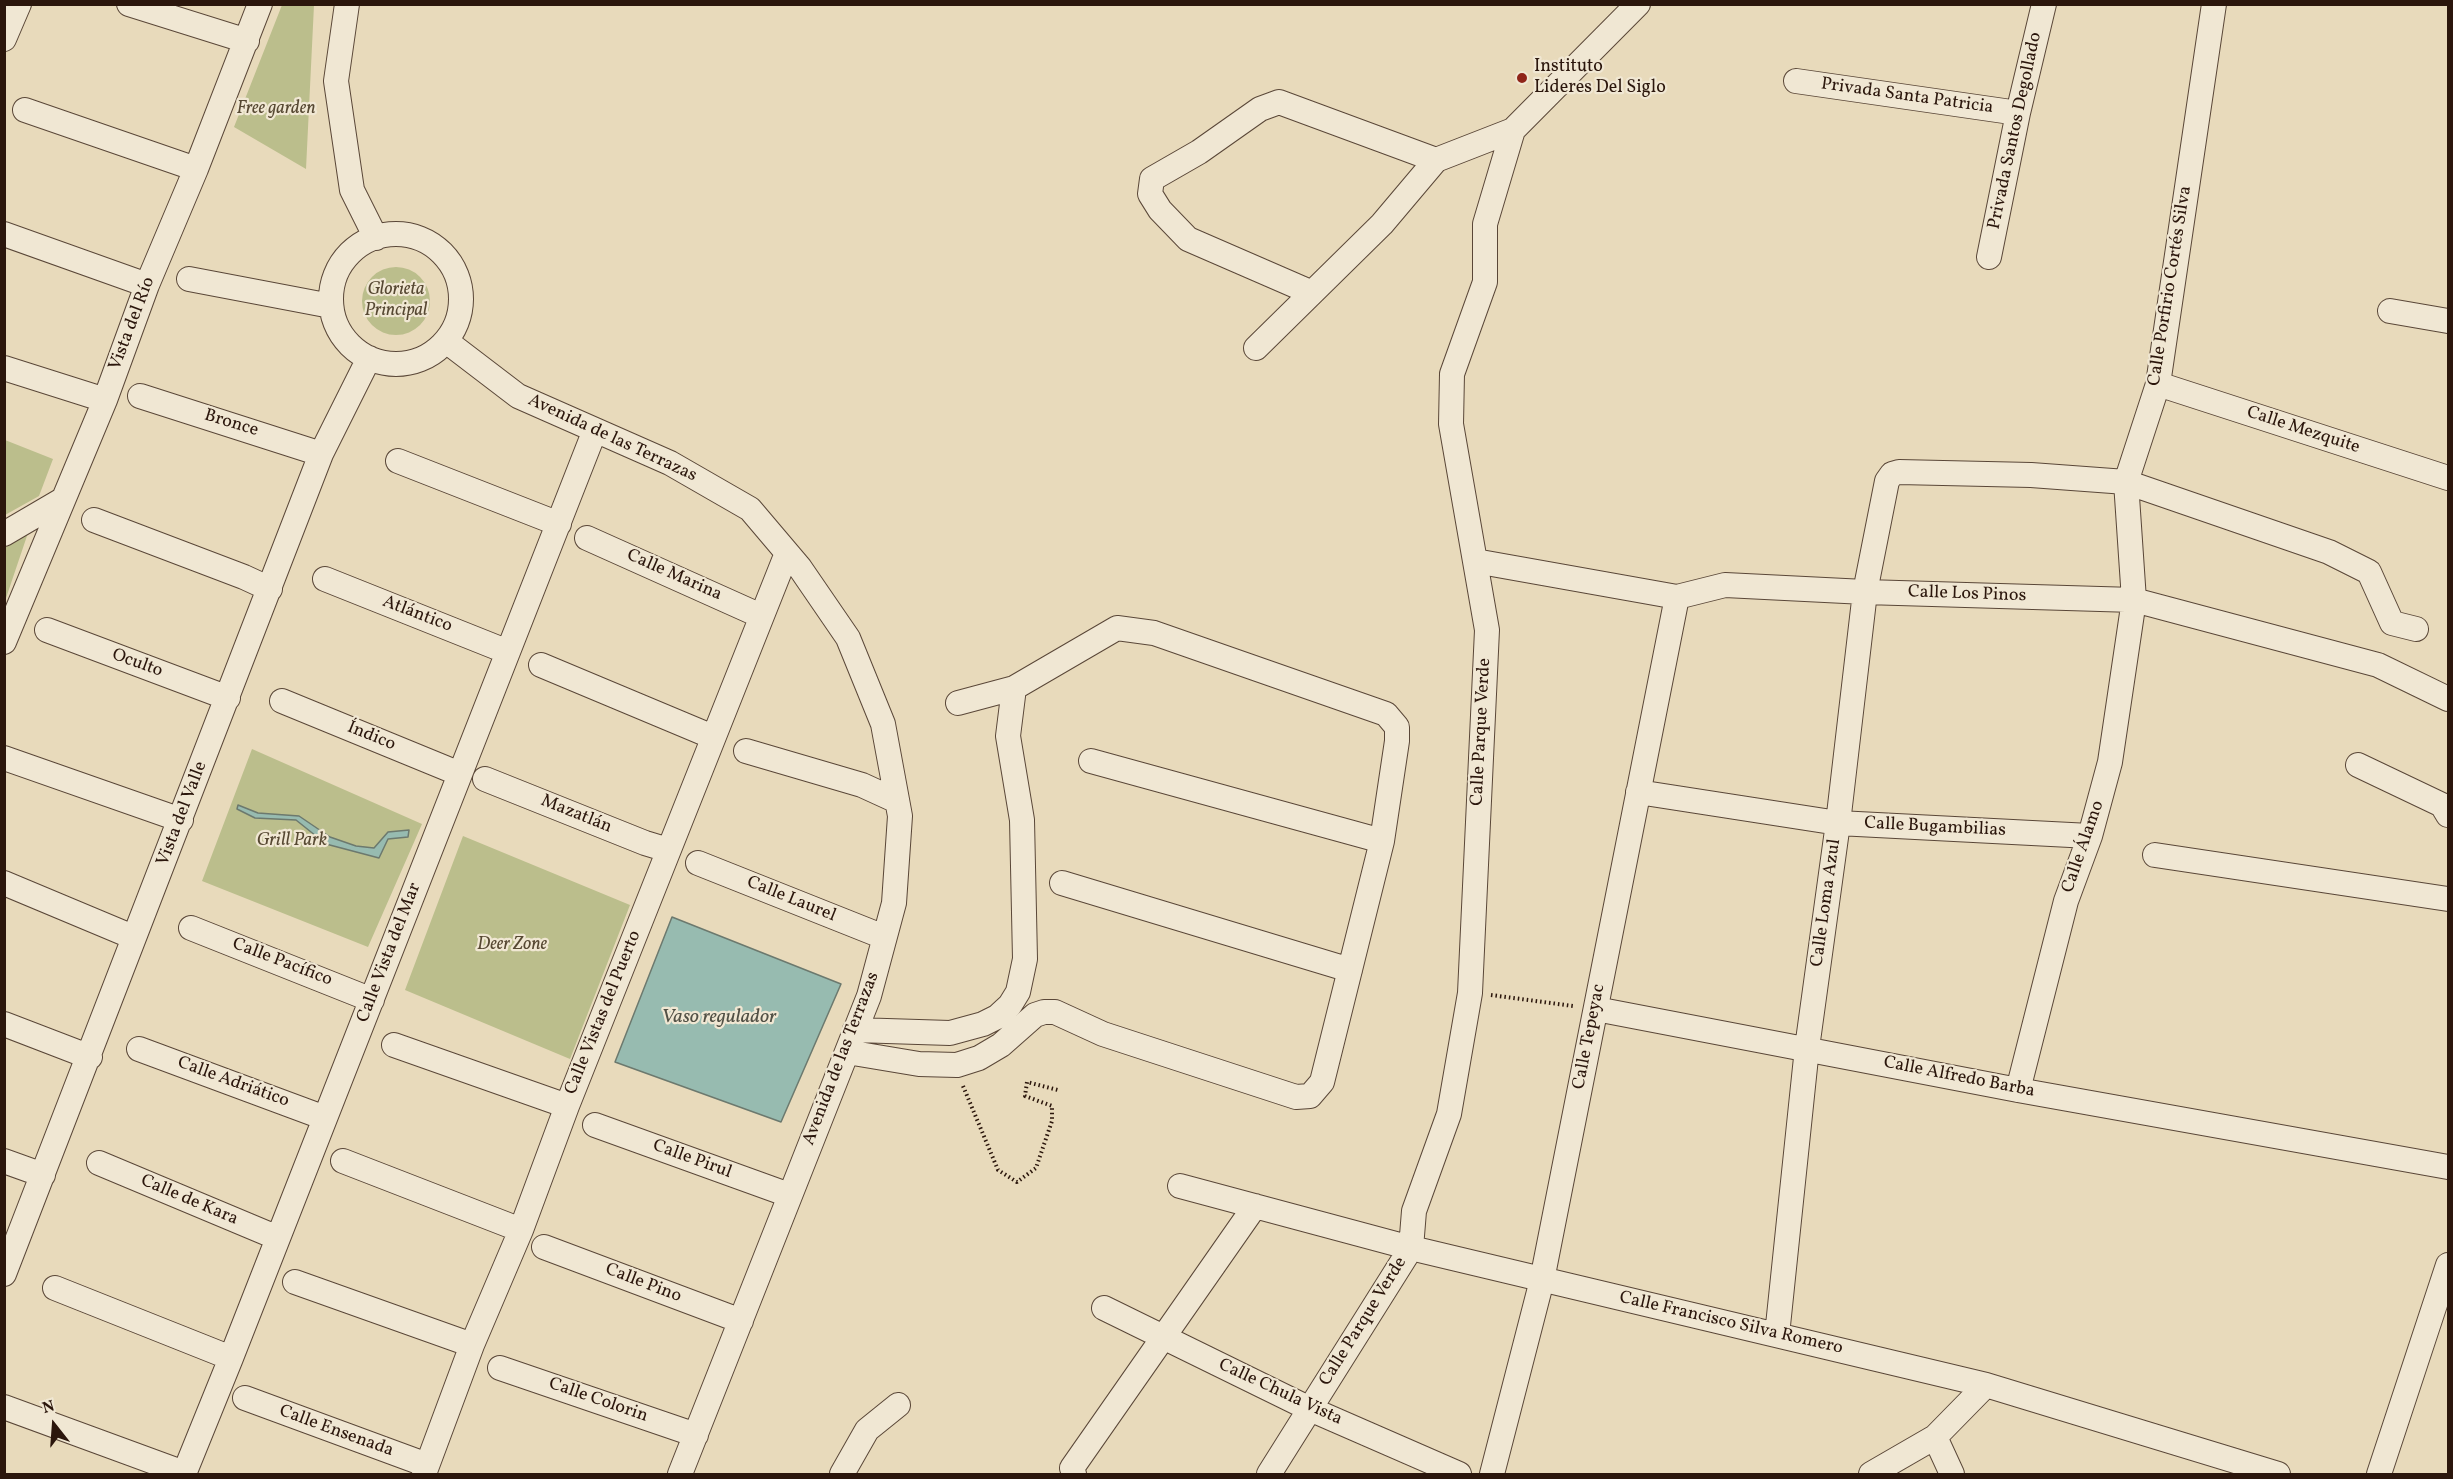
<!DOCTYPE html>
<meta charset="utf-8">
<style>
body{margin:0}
#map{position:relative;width:2453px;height:1479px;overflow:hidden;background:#e8dabb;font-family:Vollkorn,serif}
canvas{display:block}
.frame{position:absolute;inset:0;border:6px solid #2b160c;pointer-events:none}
.north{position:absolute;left:24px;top:1395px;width:60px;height:60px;-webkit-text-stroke:4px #f0e7d3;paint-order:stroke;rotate:343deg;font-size:16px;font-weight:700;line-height:24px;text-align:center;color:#2b160c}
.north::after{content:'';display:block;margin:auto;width:21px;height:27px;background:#2b160c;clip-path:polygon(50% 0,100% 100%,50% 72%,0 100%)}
</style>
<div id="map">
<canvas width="2453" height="1479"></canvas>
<div class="frame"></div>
<div class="north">N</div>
</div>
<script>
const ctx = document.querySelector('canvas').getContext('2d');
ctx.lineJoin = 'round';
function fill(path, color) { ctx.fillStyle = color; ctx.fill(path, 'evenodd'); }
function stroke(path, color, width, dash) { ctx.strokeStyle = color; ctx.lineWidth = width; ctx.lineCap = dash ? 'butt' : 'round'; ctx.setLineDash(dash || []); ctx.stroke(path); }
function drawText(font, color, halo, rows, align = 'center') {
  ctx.font = font + ' Vollkorn,serif'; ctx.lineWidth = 4.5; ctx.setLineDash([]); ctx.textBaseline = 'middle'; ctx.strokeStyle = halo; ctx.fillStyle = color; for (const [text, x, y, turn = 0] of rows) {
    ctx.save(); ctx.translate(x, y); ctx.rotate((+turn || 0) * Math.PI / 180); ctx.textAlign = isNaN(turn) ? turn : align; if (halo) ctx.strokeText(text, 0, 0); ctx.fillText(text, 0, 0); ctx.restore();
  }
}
fill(new Path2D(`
 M282 5H314L306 169 234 127Z
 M362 301a34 34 0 1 1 68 0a34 34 0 1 1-68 0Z
 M5 440 53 459 39 496 5 515Z
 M29 530 5 601V545Z
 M252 749 422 824 368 947 202 881Z
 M463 836 630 905 570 1059 405 990Z`), '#bbbe8c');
const water = new Path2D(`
 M238 805 258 813 299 816 330 837 356 846 374 848 388 832 409 830 408 837 388 839 379 858 326 844 296 820 255 818 237 809Z
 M672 917 841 984 781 1122 615 1062Z`);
fill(water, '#97bbb0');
stroke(water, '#6c796e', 1.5);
const minor = new Path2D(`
 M129 4 247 41
 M347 4 336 81 352 190 376 238
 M4 39 19 4
 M1796 81 2018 113
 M25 110 196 169
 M4 234 147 285
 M331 299a65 65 0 1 1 130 0a65 65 0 1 1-130 0Z
 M1989 257 2018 113 2044 4
 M189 279 331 306
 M1310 292 1188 239 1160 210 1150 194 1152 179 1199 152 1260 109 1279 102 1436 160
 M2390 311 2448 321
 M446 341 518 396 670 463 750 509 800 568 848 638 883 724 900 816 894 903 869 996 680 1474
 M1256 348 1382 224 1436 160 1513 130
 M4 368 105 400
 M2158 384 2448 478
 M140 396 321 454
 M398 461 559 524
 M94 520 244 577 270 589
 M4 534 62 500
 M587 538 761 616
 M1475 561 1677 597 1725 585 1865 592 2134 600 2378 665 2448 699
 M325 579 508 652
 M47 630 228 698
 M4 642 105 400 147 285 196 169 260 4
 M541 665 713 737
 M282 701 460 774
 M958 703 1014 688
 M746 751 862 785 897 801
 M4 758 181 820
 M1091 761 1382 841
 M2358 765 2442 805 2448 815
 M485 779 645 843 668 850
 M1638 792 1838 823 2090 836
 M2155 855 2448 899
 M698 863 884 937
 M4 883 133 937
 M1062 883 1350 970
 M191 928 372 1000
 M1596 1009 2018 1090 2448 1167
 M4 1024 90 1057
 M394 1045 567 1106
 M139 1049 325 1118
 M847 1052 919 1064 957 1065 979 1058 1001 1045 1035 1015 1044 1012H1055L1103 1034 1296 1097 1310 1096 1322 1082 1382 841 1397 741V727L1386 714 1154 633 1117 628 1014 688 1008 736 1022 820 1025 959 1018 992 1010 1005 997 1017 983 1024 950 1033 855 1030
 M2018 1090 2066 901 2090 836 2110 762 2134 600 2126 482 2158 384 2214 4
 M595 1125 789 1195
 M4 1161 43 1175
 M343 1161 521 1230
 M99 1163 278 1238
 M1180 1186 1411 1248 1986 1385 2278 1474
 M544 1247 741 1321
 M4 1274 321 454 369 358
 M295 1282 472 1345
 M55 1288 231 1358
 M1104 1308 1310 1409 1459 1474
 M1777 1335 1807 1048 1838 823 1865 592 1887 481 1892 474 1899 472 2031 475 2126 482 2329 552 2369 572 2392 623 2416 629
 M500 1368 696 1435
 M245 1398 427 1465
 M4 1407 184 1473
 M1935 1437 1952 1474
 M184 1474 231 1358 595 430
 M424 1474 472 1345 521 1230 567 1106 787 553
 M842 1474 867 1430 898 1405
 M1074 1474 1072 1468 1255 1206
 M1269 1474 1411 1248 1414 1211 1449 1114 1470 993 1487 630 1451 424 1452 374 1485 282V224L1513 130 1638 4
 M1492 1474 1542 1280 1677 597
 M1871 1474 1935 1437 1986 1385
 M2379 1474 2448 1265`);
stroke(minor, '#5a4738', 26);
stroke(new Path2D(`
 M1491 995 1573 1006
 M963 1086 998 1170 1017 1182 1036 1168 1052 1121V1106L1025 1096 1027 1082 1058 1090`), '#2b160c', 4, [1.5, 3]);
stroke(minor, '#f0e7d3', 24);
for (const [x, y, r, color] of [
 [1522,78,6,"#8f2418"]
]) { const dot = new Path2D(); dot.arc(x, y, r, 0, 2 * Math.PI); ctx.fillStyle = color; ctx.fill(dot); stroke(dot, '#f0e7d3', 2); }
drawText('18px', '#2b160c', '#f0e7d3', [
 ["Instituto",1534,68],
 ["Lideres Del Siglo",1534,89]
], 'left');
drawText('18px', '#2b160c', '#f0e7d3', [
 ["Privada Santa Patricia",1907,97,8],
 ["Privada Santos Degollado",2016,131,-78],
 ["Calle Porfirio Cortés Silva",2171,286,-81],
 ["Vista del Río",133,324,-69],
 ["Bronce",231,424,17],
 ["Calle Mezquite",2303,431,18],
 ["Avenida de las Terrazas",612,439,25],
 ["Calle Marina",674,576,24],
 ["Calle Los Pinos",1967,595,2],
 ["Atlántico",417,615,21],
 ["Oculto",137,664,20],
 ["Calle Parque Verde",1482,732,-87],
 ["Índico",371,737,22],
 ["Vista del Valle",183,814,-69],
 ["Mazatlán",576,815,22],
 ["Calle Bugambilias",1935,828,3],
 ["Calle Álamo",2084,847,-71],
 ["Calle Laurel",791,900,22],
 ["Calle Loma Azul",1827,903,-82],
 ["Calle Vista del Mar",390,953,-69],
 ["Calle Pacífico",282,963,21],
 ["Calle Vistas del Puerto",604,1013,-68],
 ["Calle Tepeyac",1590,1037,-79],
 ["Avenida de las Terrazas",842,1059,-69],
 ["Calle Alfredo Barba",1959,1078,11],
 ["Calle Adriático",233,1083,20],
 ["Calle Pirul",692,1160,20],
 ["Calle de Kara",189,1201,23],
 ["Calle Pino",643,1284,21],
 ["Calle Parque Verde",1364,1322,-58],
 ["Calle Francisco Silva Romero",1731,1324,13],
 ["Calle Chula Vista",1280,1393,25],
 ["Calle Colorin",598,1401,19],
 ["Calle Ensenada",336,1432,20]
]);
drawText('italic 18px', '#564832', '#f0e7d3', [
 ["Free garden",276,110],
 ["Glorieta",396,291],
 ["Principal",396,312],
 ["Grill Park",292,842],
 ["Deer Zone",512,946]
]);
drawText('italic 20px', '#515045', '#f0e7d3', [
 ["Vaso regulador",719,1018]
]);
</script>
